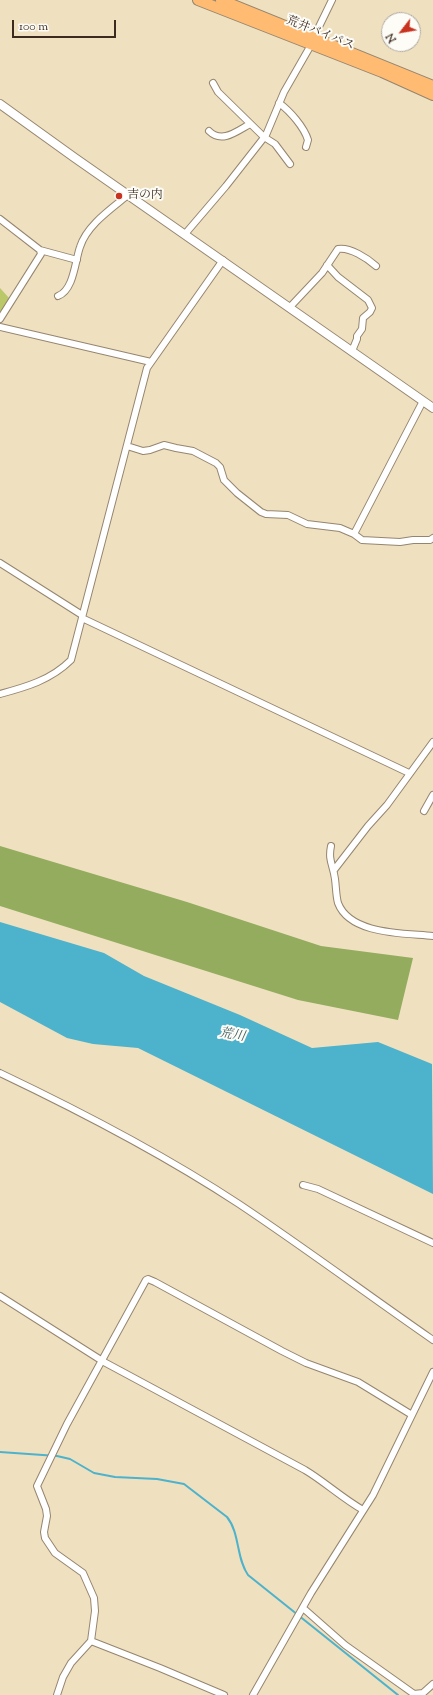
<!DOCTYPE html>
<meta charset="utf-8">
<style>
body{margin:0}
#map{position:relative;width:433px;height:1695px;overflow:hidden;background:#efe0c0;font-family:"Sorts Mill Goudy",serif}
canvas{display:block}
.north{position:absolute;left:381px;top:12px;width:40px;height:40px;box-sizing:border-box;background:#fdfcf7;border:1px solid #afa8a0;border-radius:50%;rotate:239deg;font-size:11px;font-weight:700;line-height:16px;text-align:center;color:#3b2a1e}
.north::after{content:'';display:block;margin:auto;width:14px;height:18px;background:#c8321e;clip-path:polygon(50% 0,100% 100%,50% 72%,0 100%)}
.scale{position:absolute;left:12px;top:20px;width:104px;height:18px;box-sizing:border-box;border:2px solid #3b2a1e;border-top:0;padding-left:5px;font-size:12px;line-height:14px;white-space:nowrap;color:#3b2a1e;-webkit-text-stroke:3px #fdfcf7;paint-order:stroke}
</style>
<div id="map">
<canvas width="433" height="1695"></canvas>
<div class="north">N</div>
<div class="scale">100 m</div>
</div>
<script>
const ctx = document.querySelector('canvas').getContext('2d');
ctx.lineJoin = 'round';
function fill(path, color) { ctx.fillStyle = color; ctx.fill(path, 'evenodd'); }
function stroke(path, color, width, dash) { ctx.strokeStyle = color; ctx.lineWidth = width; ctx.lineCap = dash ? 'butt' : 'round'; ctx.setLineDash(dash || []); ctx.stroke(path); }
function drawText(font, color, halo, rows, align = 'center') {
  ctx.font = font + ' "Sorts Mill Goudy","Noto Serif JP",serif'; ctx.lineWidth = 4; ctx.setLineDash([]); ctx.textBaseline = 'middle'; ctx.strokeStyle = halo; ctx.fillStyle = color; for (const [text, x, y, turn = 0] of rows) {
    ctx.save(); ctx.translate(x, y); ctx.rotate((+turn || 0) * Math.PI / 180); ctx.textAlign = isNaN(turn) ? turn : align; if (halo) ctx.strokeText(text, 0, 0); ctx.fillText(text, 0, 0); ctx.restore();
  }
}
fill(new Path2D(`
 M0 288 10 299 0 315Z`), '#bac86a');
fill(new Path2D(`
 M0 846 187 902 321 946 413 958 398 1020 298 1000 0 906Z`), '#93ac5e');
fill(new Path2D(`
 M0 922 104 953 144 976 240 1015 312 1048 378 1042 432 1064 433 1194 138 1048 93 1044 67 1038 0 1002Z`), '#4db2cb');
stroke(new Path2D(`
 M0 1452 57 1456 70 1459 94 1473 115 1477 157 1479 184 1484 227 1517C240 1533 236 1558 248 1575L398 1695`), '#4db2cb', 2);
const minor = new Path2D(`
 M314 37 332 0
 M213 83 218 92 264 137 275 144 290 164
 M279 103C290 111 304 127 308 140L306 147
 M209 131C222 144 237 131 250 124
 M0 219 40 250 41 254 0 319
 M185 234 226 186 266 135 284 92 311 45
 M40 250 77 260
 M327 265 338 277 368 300 372 308 370 312 363 318 362 329 357 336V339L352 351
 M58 296C74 290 75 261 80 247 87 225 111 209 128 195
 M290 307 322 273 338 249C350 247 367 258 376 266
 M0 327 151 362
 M127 446 143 451 150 450 164 445 176 448 193 451 216 463 220 467 224 480 237 493 261 512 266 514 288 515 307 524 340 528 354 534 362 540 400 542 413 540H430L433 538
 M354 534 423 401
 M0 563 82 615
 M82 618 409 773
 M0 694C26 687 51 680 71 660L147 368 223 260
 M424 811 433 795
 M331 846C328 861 333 864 335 879 336 886 336 896 338 903 350 935 405 933 433 936
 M334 870 368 826 387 805 433 742
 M0 1073C82 1112 163 1154 239 1204 305 1248 368 1295 433 1340
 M303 1185 318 1189 433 1243
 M0 1296 104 1362 305 1470C325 1482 342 1498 363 1510
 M303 1608 345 1645 414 1694 423 1693 433 1684
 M91 1641 160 1668 224 1695
 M57 1695 63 1677 71 1663 91 1641 95 1611 94 1598 83 1573 55 1553 45 1538 44 1532 47 1516 46 1509 37 1486 67 1424 146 1280 148 1279 155 1282 282 1351 306 1363 358 1382 412 1415
 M253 1695 311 1593 373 1495 433 1372`);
const tertiary = new Path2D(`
 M0 104 75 158 433 408`);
const trunk = new Path2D(`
 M198 0 382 72 433 95
 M221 0 433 86`);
stroke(minor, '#95856f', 8);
stroke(tertiary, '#95856f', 10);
stroke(trunk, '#95856f', 12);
stroke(minor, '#fff', 6);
stroke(tertiary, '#fff', 8);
stroke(trunk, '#ffbb71', 10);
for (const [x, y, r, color] of [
 [119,196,4,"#c8321e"]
]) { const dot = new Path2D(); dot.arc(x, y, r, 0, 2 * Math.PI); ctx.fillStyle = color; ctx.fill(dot); stroke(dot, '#fdfcf7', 1.5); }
drawText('12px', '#3b2a1e', '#fdfcf7', [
 ["荒井バイパス",320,34,22]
]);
drawText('12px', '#3b2a1e', '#fdfcf7', [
 ["吉の内",127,196]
], 'left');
drawText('italic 13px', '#426063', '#fdfcf7', [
 ["荒川",232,1036,10]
]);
</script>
